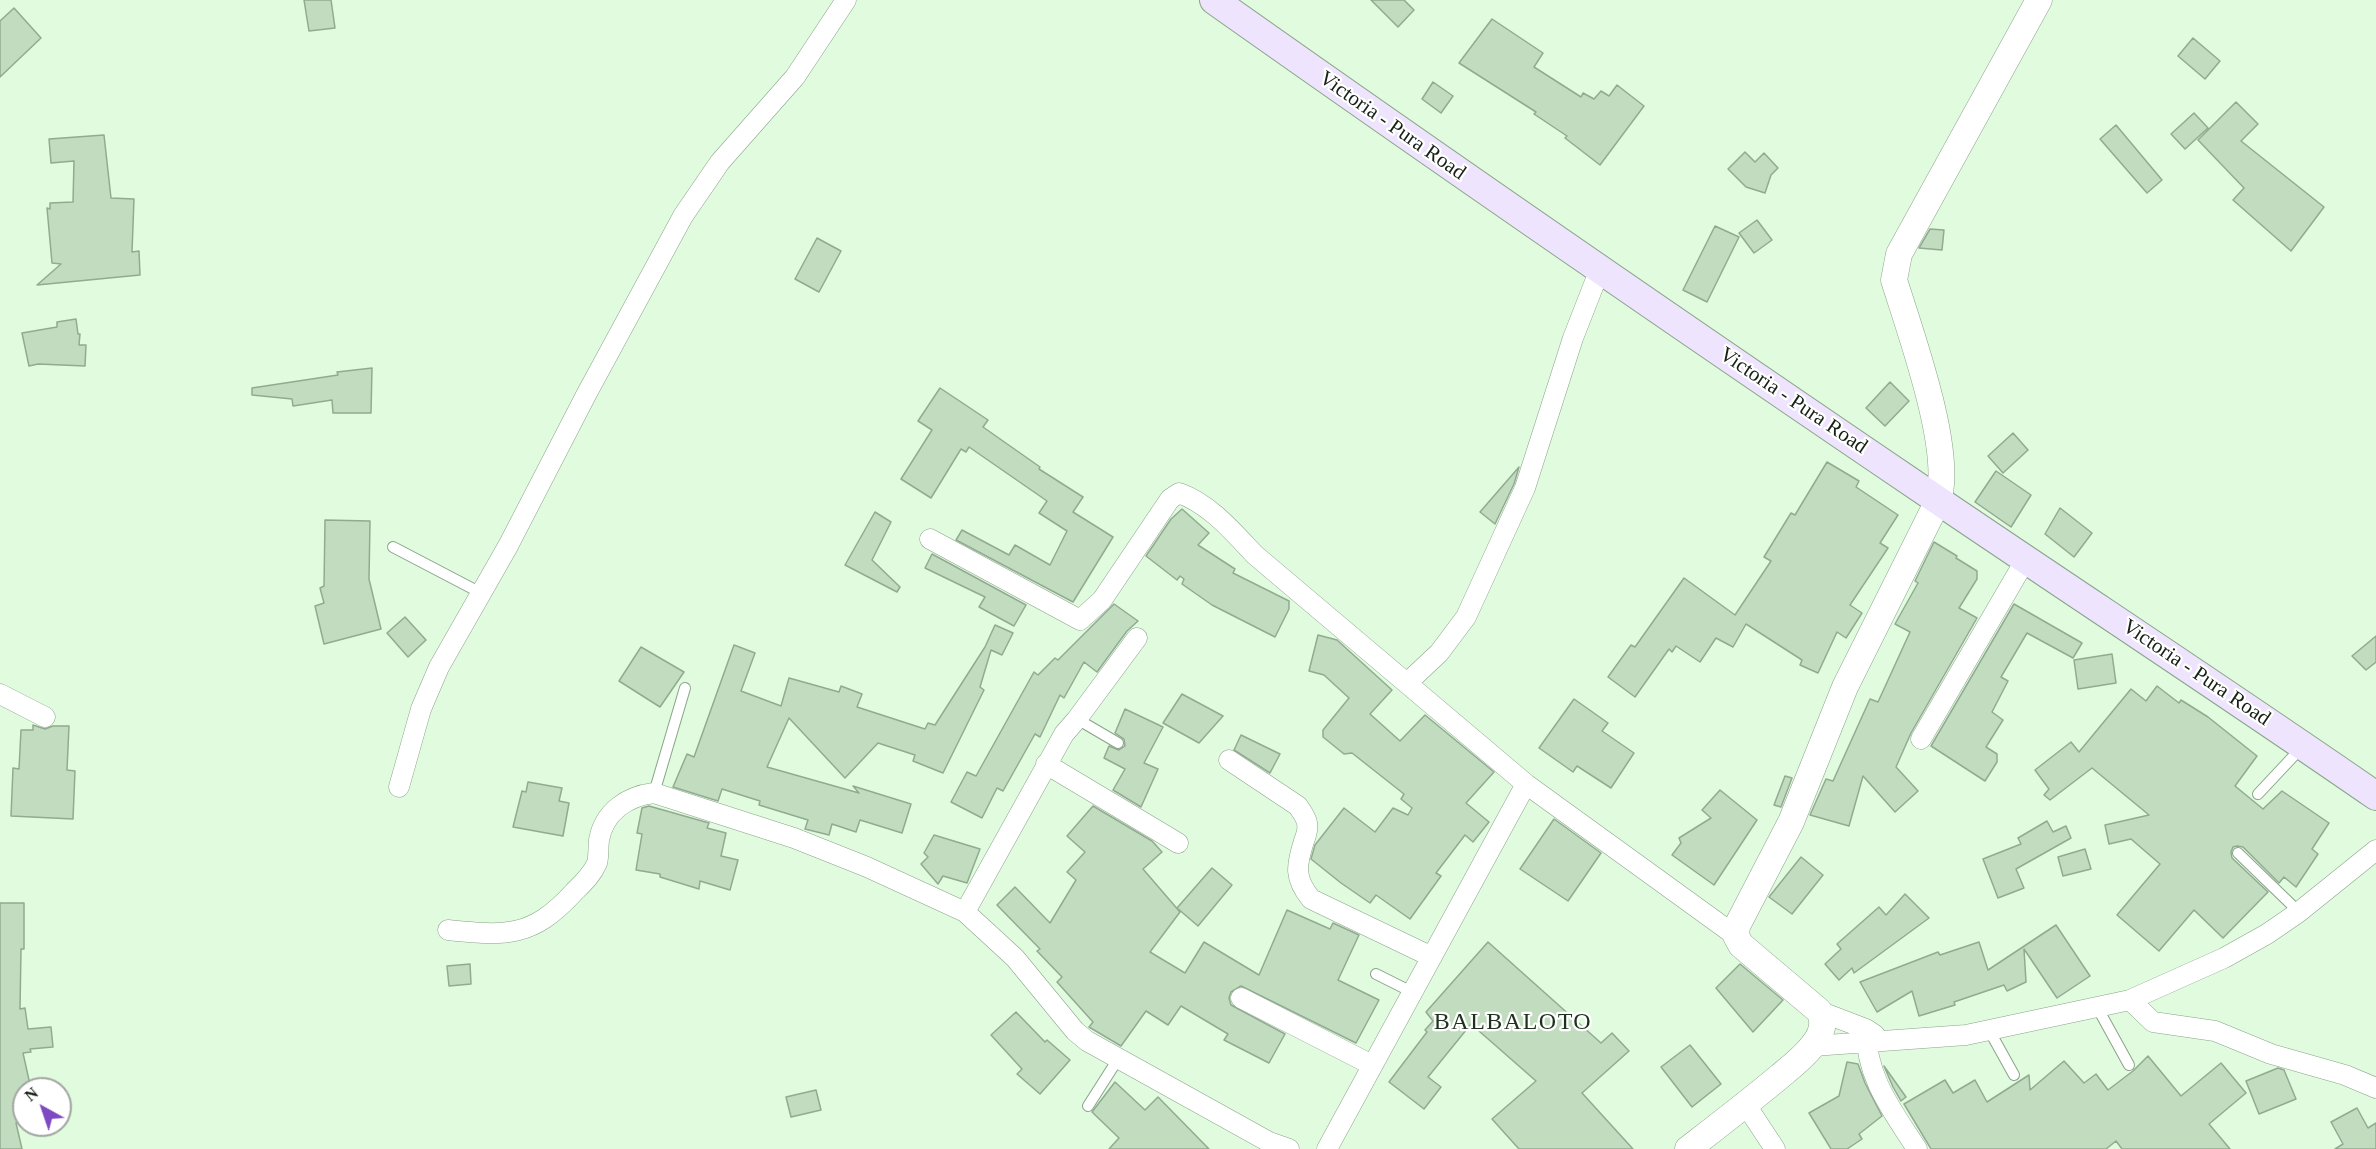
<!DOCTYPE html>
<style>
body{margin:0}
#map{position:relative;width:2376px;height:1149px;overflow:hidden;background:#e0fbde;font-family:Georgia,serif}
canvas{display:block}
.north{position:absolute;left:12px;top:1077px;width:60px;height:60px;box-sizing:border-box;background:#fff;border:2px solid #a2a6a1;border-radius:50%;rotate:320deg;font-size:16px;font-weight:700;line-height:24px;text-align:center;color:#162015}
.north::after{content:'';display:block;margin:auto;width:21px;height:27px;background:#7e4ac1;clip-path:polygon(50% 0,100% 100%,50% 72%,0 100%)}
</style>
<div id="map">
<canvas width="2376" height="1149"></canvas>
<div class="north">N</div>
</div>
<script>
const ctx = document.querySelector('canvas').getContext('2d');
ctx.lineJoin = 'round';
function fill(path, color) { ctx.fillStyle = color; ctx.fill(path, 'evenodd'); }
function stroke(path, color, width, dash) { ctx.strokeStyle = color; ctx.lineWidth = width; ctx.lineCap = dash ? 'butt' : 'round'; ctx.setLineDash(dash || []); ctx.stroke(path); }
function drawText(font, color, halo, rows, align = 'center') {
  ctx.font = font + ' Georgia,serif'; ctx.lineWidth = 4.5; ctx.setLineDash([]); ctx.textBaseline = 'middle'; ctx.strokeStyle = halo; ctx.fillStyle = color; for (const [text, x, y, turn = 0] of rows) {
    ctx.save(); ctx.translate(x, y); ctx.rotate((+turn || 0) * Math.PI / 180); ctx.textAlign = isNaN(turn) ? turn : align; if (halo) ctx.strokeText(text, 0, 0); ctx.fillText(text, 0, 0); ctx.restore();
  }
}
const building = new Path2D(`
 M304 0H331L335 28 309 31Z
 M1371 0H1404L1414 10 1398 27Z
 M14 8 41 38 0 77V21Z
 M1492 19 1543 53 1534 67 1581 97 1583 93 1594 99 1601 91 1609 96 1617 85 1644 106 1600 165 1565 138 1567 136 1534 114 1536 112 1459 63Z
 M2193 38 2220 61 2205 79 2178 56Z
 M1433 82 1453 96 1441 113 1422 99Z
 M2236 102 2258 124 2241 141 2324 207 2291 251 2233 200 2244 188 2198 140Z
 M2194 113 2208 128 2185 149 2171 134Z
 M2116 125 2162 180 2147 193 2100 139Z
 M104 135 111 198 134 199 132 252 139 251 140 275 37 285 61 264 52 263 47 208 50 209V203L73 202 74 161 51 163 49 139Z
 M1745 152 1755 162 1764 153 1778 168 1771 175 1765 193 1746 187 1728 169Z
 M1757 220 1772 240 1754 253 1739 233Z
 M1715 226 1739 237 1707 302 1683 290Z
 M1930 229 1944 230 1942 250 1919 248Z
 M817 238 841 251 819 292 795 279Z
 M76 319 78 334H80L79 345H86L85 366 38 364 29 366 22 333 57 327V322Z
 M372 368 371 413H333L332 400 293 406 292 399 252 395V388L338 375 337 372Z
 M1890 382 1909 401 1885 426 1866 408Z
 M940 388 988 420 983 427 1040 467 1039 469 1083 497 1073 512 1113 537 1073 602 956 540 962 530 1009 555 1015 545 1050 565 1067 531 1039 513 1047 501 969 447 966 452 961 449 931 498 901 479 932 430 918 421Z
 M2013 433 2028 450 2003 473 1988 456Z
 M1827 462 1859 481 1856 487 1898 515 1880 543 1888 548 1850 605 1862 613 1846 638 1837 632 1818 673 1800 665 1802 660 1746 624 1733 647 1716 638 1700 662 1676 646 1672 652 1669 649 1635 697 1608 677 1631 645 1635 647 1684 578 1735 615 1771 561 1764 557 1791 513 1795 515Z
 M1519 467 1514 484 1495 524 1480 512Z
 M1996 471 2031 495 2011 527 1975 502Z
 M2060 508 2092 533 2074 557 2045 534Z
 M1182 509 1209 533 1198 545 1235 569 1233 573 1289 601V609L1275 637 1212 605 1182 584 1184 579 1180 576 1177 580 1146 556 1171 519Z
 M875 512 891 522 872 560 900 587 897 592 845 565Z
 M325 520 370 521 369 579 381 629 324 644 315 606 324 603 320 588 324 586Z
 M1934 542 1957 556 1956 558 1977 571V579L1959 608 1977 618 1911 733 1896 767 1918 791 1895 812 1863 776 1849 826 1810 815 1826 779 1833 781 1870 699 1878 702 1910 632 1895 624 1918 583 1915 581Z
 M932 554 1026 605 1014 626 979 607 985 597 925 568Z
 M1114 604 1138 621 1127 631 1097 672 1084 662 1064 698 1060 695 1040 737 1035 734 1003 791 997 788 982 818 951 802 967 772 976 776 1034 672 1038 675 1055 658 1058 660Z
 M2014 604 2082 643 2073 658 2027 633 2001 677 2008 681 1992 712 2003 720 1986 747 1997 754V762L1985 781 1931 746Z
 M405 617 426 640 408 657 387 633Z
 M995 625 1013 633 1002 655 991 650 980 687 984 690 943 773 913 761 915 755 878 743 845 778 789 718 767 767 859 793 853 786 911 804 902 833 860 820 856 832 832 824 829 835 805 829 808 820 759 805 760 801 722 789 718 801 673 787 687 754 694 757 734 645 755 653 741 691 781 706 789 678 839 692 841 686 862 694 857 707 925 729 928 723 935 725 985 647Z
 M1318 635 1337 640 1392 690 1370 714 1400 741 1425 715 1494 772 1466 803 1489 822 1473 842 1465 835 1436 873 1441 876 1410 919 1376 895 1370 903 1341 883 1311 859 1315 845 1344 808 1375 832 1393 808 1408 815 1412 808 1401 799 1404 794 1352 753 1344 754 1323 737V730L1349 698 1324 675 1309 671Z
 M2376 636V662L2366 670 2352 656Z
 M641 647 684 672 660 707 619 681Z
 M2112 654 2116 683 2078 689 2074 660Z
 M2157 686 2179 703 2181 700 2208 717 2257 756 2235 786 2263 809 2282 791 2329 823 2312 849 2318 854 2296 887 2284 877 2279 883 2243 847 2237 846 2233 847 2231 852 2232 858 2268 892 2223 938 2194 910 2159 951 2117 915 2160 864 2131 839 2109 844 2105 825 2149 815 2092 768 2050 800 2044 795 2049 789 2035 770 2071 742 2079 752 2131 689 2146 701Z
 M1182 694 1223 716 1199 743 1163 723Z
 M1574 699 1608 723 1602 731 1634 753 1611 788 1577 766 1573 772 1539 748Z
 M1125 709 1163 727 1144 763 1158 769 1141 807 1113 790 1125 769 1104 758 1109 746 1119 750 1125 746 1124 739 1115 733Z
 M33 725 45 729 53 726H69L67 770 75 771 73 819 11 816 13 768 19 769 21 730H33Z
 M1241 735 1280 754 1270 773 1234 750Z
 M1785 776 1792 778 1781 807 1774 805Z
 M528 782 562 788 559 801 569 803 563 836 513 827 522 791 526 792Z
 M1720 790 1757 820 1714 885 1672 855 1681 843 1679 838 1711 818 1702 810Z
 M649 806 709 823 707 828 726 833 721 856 738 860 730 890 700 881 699 889 660 877V874L636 870 642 834 637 833 642 808Z
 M1093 806 1152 841 1162 852 1143 869 1180 912 1150 952 1185 973 1204 942 1259 975 1287 910 1330 929 1333 923 1359 935 1338 980 1379 1000 1356 1043 1241 986 1231 992 1229 998 1231 1005 1285 1034 1269 1063 1224 1040 1228 1034 1181 1006 1168 1025 1146 1011 1121 1046 1089 1027 1093 1022 1057 982 1062 977 1037 951 1040 949 997 905 1015 887 1050 923 1076 880 1067 872 1085 852 1067 836Z
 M1554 819 1601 853 1568 901 1520 869Z
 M2047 821 2053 832 2066 826 2071 838 2016 869 2024 888 1998 898 1983 859 2021 844 2018 838Z
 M934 835 980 849 967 883 943 876 938 884 921 864 928 857 924 853Z
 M2085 849 2091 869 2063 876 2058 857Z
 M1801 857 1823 875 1792 914 1769 897Z
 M1212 868 1232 885 1198 926 1177 908Z
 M1905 894 1929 918 1854 973 1852 968 1839 980 1825 964 1841 949 1837 944 1879 907 1886 915Z
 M0 903H24V949H21L20 1009 25 1008 28 1029 51 1027 53 1047 30 1049 31 1052 23 1053 31 1089H24V1121L16 1123 22 1149H0Z
 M2056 925 2090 976 2057 998 2024 949 2026 982 2007 991 2004 985 1954 1002 1955 1005 1919 1016 1912 991 1877 1012 1860 982 1938 952 1940 955 1979 942 1988 970Z
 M1488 942 1601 1043 1612 1033 1629 1051 1582 1093 1633 1149H1519L1492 1119 1536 1081 1471 1024 1428 1077 1441 1087 1424 1109 1389 1082 1427 1032 1425 1030 1433 1021 1426 1012Z
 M470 964 471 984 449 986 447 966Z
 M1740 964 1783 1000 1753 1032 1716 988Z
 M1016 1012 1045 1042 1047 1040 1070 1060 1040 1094 1017 1074 1022 1069 991 1035Z
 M1690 1045 1721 1084 1692 1107 1661 1067Z
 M2148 1056 2181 1096 2221 1063 2246 1093 2209 1124 2230 1149H2122L2116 1141 2106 1149H1931L1904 1104 1945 1080 1953 1093 1975 1080 1987 1102 2029 1075 2030 1090 2064 1061 2084 1083 2096 1074 2108 1090 2133 1071Z
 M1847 1062 1858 1064 1865 1083 1882 1116 1859 1134 1862 1139 1847 1149H1831L1809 1113 1839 1096Z
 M1884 1066 1906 1097 1901 1101 1893 1087Z
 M2278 1068 2284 1070 2296 1099 2259 1114 2246 1081Z
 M1115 1082 1145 1110 1158 1097 1209 1149H1109L1119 1138 1092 1112Z
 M816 1090 821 1110 791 1117 786 1097Z
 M2357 1108 2368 1128 2376 1123V1149H2335L2343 1144 2331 1122Z`);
fill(building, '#c2dcc0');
stroke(building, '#91ab90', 1.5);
const service = new Path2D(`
 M393 547 481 593
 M1077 719 1118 743
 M654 793 685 688
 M2258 794 2303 746
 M2238 853 2299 912
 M1376 974 1412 992
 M2097 1007 2129 1065
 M1989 1030 2014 1075
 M1088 1106 1118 1059`);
const minor = new Path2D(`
 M930 539 1080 620 1102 600 1170 499 1179 493C1210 504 1233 532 1255 555L1526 784
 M1407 683 1439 653 1466 617 1525 488 1573 338 1600 269
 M0 694 45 717
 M1921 739 2026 559
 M1229 760 1298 806C1301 811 1306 817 1307 823 1308 828 1306 836 1304 841 1296 866 1294 878 1311 899L1432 957
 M1046 764 1178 843
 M399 787 421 709 439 667 508 546 586 395 683 216 720 162 795 77 846 0
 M965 912 1064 734 1077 719 1137 638
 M448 930C506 936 532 938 574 892 582 884 592 875 597 863 599 856 598 848 599 840 604 812 627 796 654 793L794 838 867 867 965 912 1015 958 1075 1031 1087 1041 1269 1142 1289 1149
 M1241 998 1372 1065
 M2130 1000 2153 1022 2215 1031 2271 1054 2345 1075 2376 1088
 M1819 1011 1866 1029 1875 1035
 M1866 1029C1866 1078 1892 1110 1917 1149
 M1813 1046 1966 1035 2130 1000 2224 958 2267 934 2299 912 2376 850
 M1746 1105 1775 1149
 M1327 1149 1526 784 1736 936`);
const tertiary = new Path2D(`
 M1688 1149C1719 1125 1749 1102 1779 1077 1791 1067 1804 1057 1813 1045 1821 1035 1826 1023 1819 1011L1741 945 1736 936 1737 926 1791 822 1845 687 1938 501C1954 451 1910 332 1894 280L1899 254 2039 0`);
const secondary = new Path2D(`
 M1214 0C1453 169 1694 335 1936 499 2082 598 2230 695 2376 796`);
stroke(service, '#8aa389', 12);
stroke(minor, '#8aa389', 21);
stroke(tertiary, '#8aa389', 27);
stroke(secondary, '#8aa389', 30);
stroke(service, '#fff', 10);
stroke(minor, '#fff', 20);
stroke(tertiary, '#fff', 26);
stroke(secondary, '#eee4fe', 28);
drawText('21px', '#162015', '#fff', [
 ["Victoria - Pura Road",1392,126,35],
 ["Victoria - Pura Road",1793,401,34],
 ["Victoria - Pura Road",2196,673,34]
]);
ctx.letterSpacing = '1.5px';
drawText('24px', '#1d321c', '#fff', [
 ["BALBALOTO",1513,1023]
]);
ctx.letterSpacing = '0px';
</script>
